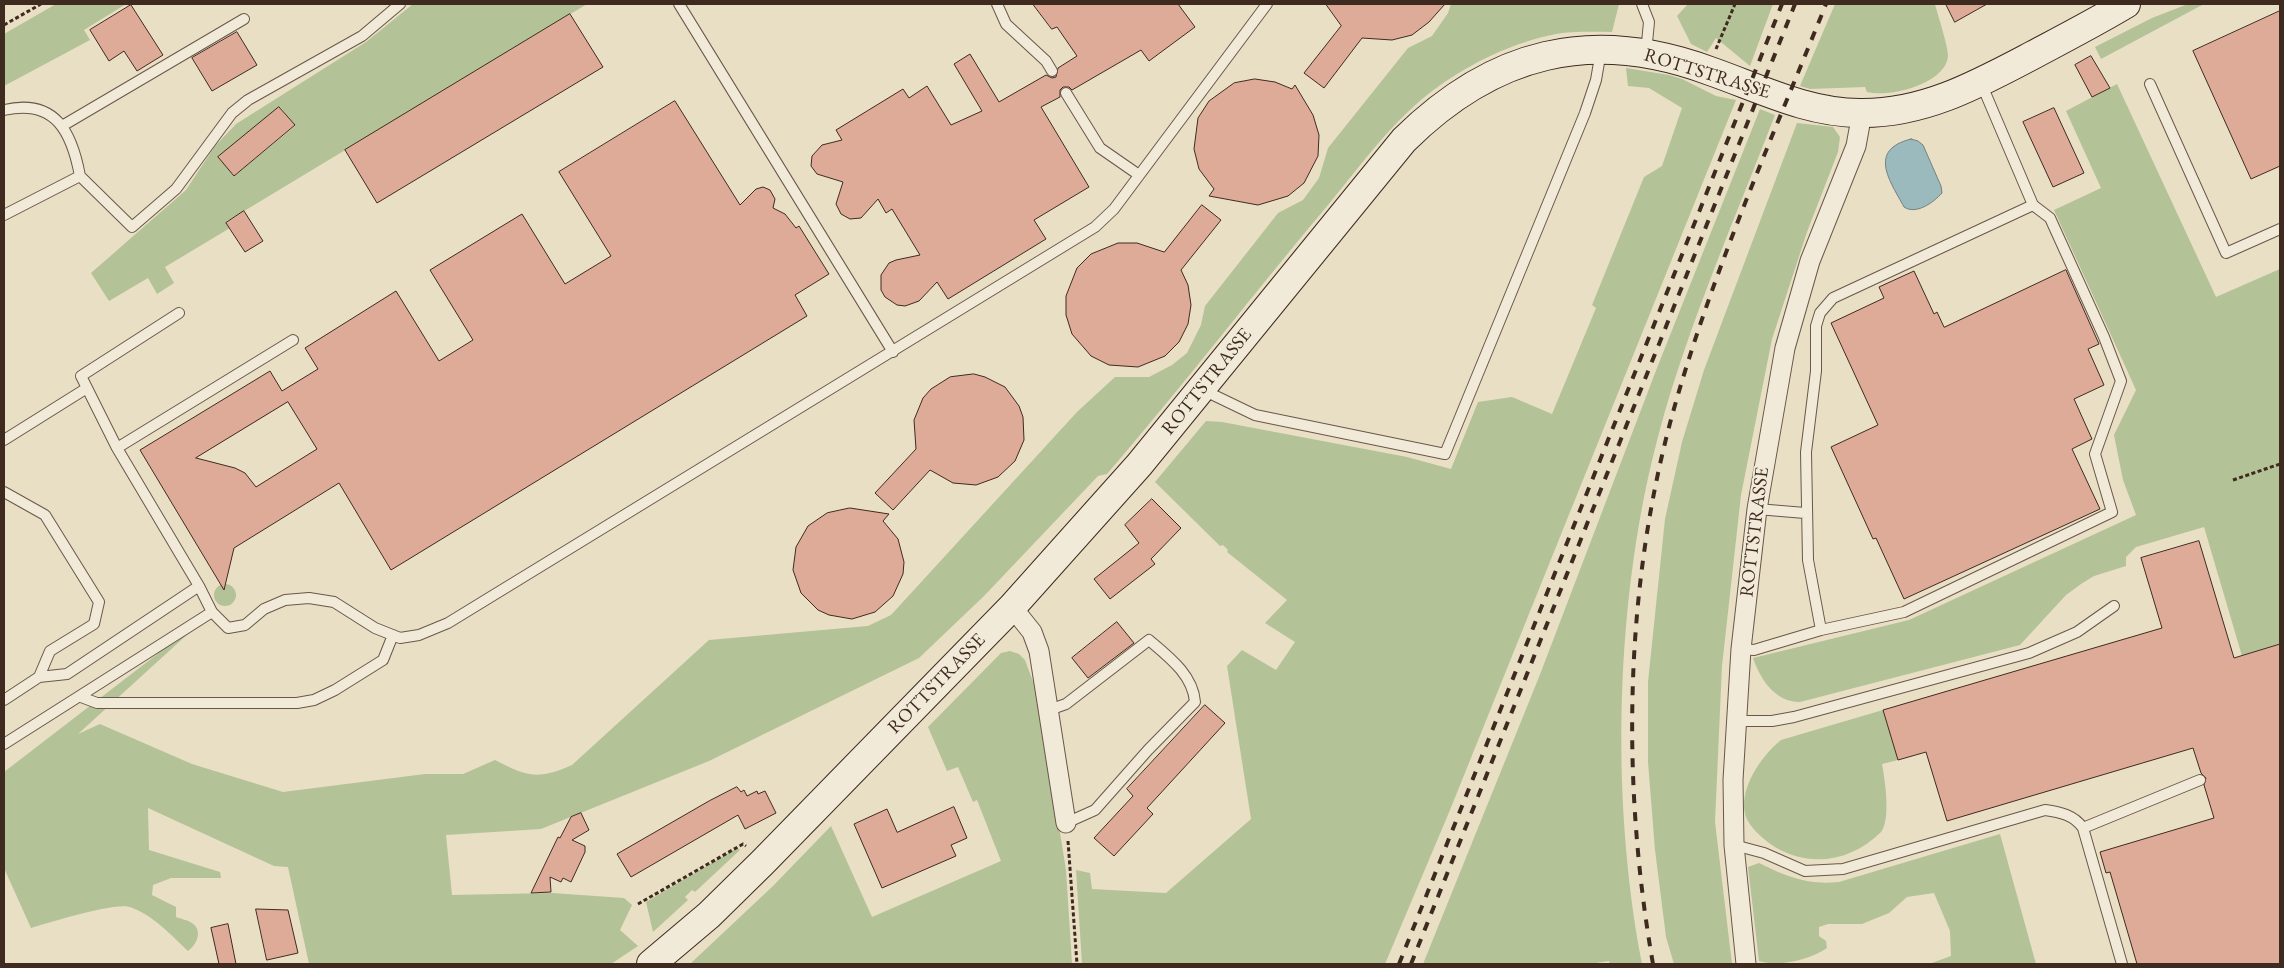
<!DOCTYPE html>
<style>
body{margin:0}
#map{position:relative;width:2284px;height:968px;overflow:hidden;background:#e9dfc5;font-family:"EB Garamond",serif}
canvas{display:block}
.frame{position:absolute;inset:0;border:5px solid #3f2a20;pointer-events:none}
</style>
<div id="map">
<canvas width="2284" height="968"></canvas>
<div class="frame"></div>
</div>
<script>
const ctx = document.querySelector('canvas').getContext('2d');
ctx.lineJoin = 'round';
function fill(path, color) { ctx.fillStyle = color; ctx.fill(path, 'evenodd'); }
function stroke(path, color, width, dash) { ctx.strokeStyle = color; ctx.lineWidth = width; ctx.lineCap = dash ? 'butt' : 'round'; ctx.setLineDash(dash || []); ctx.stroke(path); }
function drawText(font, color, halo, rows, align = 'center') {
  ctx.font = font + ' "EB Garamond",serif'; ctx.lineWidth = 4; ctx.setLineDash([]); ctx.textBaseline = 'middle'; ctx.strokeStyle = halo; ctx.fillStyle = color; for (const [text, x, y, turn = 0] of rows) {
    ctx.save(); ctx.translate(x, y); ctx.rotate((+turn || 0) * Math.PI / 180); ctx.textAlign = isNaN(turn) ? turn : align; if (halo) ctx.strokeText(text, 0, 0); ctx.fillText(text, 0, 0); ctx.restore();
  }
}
fill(new Path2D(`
 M56 4H126L84 30 90 40 4 86V34Z
 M413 4H587L226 222 230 228 165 267 174 283 157 294 148 278 109 301 91 273 186 190 215 146 236 124 366 42ZM280 107 295 126 234 176 219 157Z
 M1451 4H1619L1612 32C1594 32 1574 31 1556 34 1514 42 1473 62 1439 86 1395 117 1362 164 1328 205 1253 294 1183 386 1107 474L1098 476 984 596 919 658 709 761 541 829 446 835 452 895 552 893 624 898 632 905 620 930 638 946 611 964H309L288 867 274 866 148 808 149 850 220 872 221 878H171L153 885 152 895 176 907V917C181 919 188 920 192 923 203 930 197 945 188 951 171 935 153 915 130 907 114 902 48 923 31 928L4 868V772L212 612 78 734 100 724 192 764 283 792 425 774H463L495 760C527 777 539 780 572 765L709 640 868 626 891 615 1077 412 1115 377H1149L1172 365 1187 353 1201 325 1205 306 1278 213 1303 200 1319 178 1328 148 1408 48 1432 36 1448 13Z
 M1688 4H1773L1750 66 1716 38 1707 52 1691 44 1677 16Z
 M1835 4H1935C1938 16 1948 45 1948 56 1946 84 1889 98 1867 92L1865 87 1810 89 1800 86Z
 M2188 4H2204L2101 59 2095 47 2152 18Z
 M1626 68 1669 75 1682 79 1716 96 1736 100 1450 810 1385 964H1082L1076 870 1090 873 1092 889 1166 893 1251 819 1227 666 1242 650 1276 670 1295 642 1265 623 1287 600 1227 552 1228 550 1223 545 1220 546 1155 482 1206 421 1222 422 1407 457 1451 469 1478 402 1512 397 1552 414 1596 308 1592 305 1644 177 1662 166 1682 108 1649 88 1628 86Z
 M2117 84 2216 297 2280 269V644L2242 656 2204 527 2136 547 2126 557V566L2094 576 2081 584 2066 595 2020 645 1800 702C1774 702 1760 678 1753 658L1909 620 2136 515 2123 480 2114 435 2136 390 2054 210 2101 188 2066 111Z
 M1760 109 1775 115C1735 219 1688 325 1659 433 1615 596 1610 798 1642 964H1610L1609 961 1589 964H1423L1539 677 1657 368Z
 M1797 123 1833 127 1840 137 1838 152 1807 232 1772 339 1741 495 1722 666 1715 822 1732 964H1674L1666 937 1655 850 1648 762V682L1665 519 1682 442 1704 370Z
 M214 595a11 11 0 1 1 22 0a11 11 0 1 1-22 0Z
 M1010 651 1019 654 1025 660 1038 695 1066 870 1072 964H690L773 886 831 826 872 917 1001 861 977 800 973 802 958 767 947 771 928 727 1001 653Z
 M1883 710 1898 760 1882 764C1885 780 1891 820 1881 832 1850 863 1805 869 1769 843 1761 837 1750 827 1746 817 1737 791 1761 756 1781 740Z
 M2000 834 2036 964H1929L1951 956 1950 931 1934 893 1907 897 1889 913 1862 924H1828L1819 927V936L1826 941 1827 948C1809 960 1780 967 1759 961L1748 867 1759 863C1788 877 1806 885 1839 882Z
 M737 848 740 850 695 892 692 890 685 897 688 900 653 932 646 902Z`), '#b4c297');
const water = new Path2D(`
 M1911 139 1918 141 1923 145 1941 186 1942 193C1933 203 1916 215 1904 207 1890 181 1867 150 1911 139Z`);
fill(water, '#9ababd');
stroke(water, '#76807e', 1);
const building = new Path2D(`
 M1033 4H1178L1195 27 1149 61 1141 50 1072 90 1069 87H1063L1060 90V97L1041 107 1089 187 1034 220 1046 239 948 299 937 282 919 301 905 306 897 305 885 297 881 290V275L889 263 896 260 920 255 892 209 886 213 878 199 861 218 850 219 841 214 836 204 843 182 817 174 811 166 812 156 822 145 842 140 836 130 903 89 909 98 927 86 951 125 982 111 954 64 970 54 999 102 1046 75 1052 78 1056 77 1058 68 1077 56 1057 27 1052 29Z
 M1326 4H1445L1429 22 1412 35 1392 40 1362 38 1324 88 1304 73 1341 26Z
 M1946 4H1987L1955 22Z
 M131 5 163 55 137 71 124 51 109 61 90 30Z
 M2280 11V166L2251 179 2193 51Z
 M570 14 603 67 377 203 345 150Z
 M237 32 257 65 212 91 192 58Z
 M2091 56 2110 88 2092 97 2075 65Z
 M1255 79 1275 82 1292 89 1295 85 1313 115 1319 135 1318 156 1304 183 1288 196 1258 205 1209 196 1214 189 1199 169 1194 149 1198 118 1209 101 1234 83Z
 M675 101 740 205 756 189 763 187 770 190 775 199 773 208 785 214 796 228 799 226 829 274 795 295 807 316 391 570 339 483 234 548 224 590 140 450 270 371 282 391 318 369 305 348 396 291 439 361 473 340 430 270 522 214 565 284 611 256 559 172ZM288 402 317 449 256 487 245 473 235 468 196 458Z
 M279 107 295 125 234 176 218 157Z
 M2054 108 2084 173 2053 187 2023 122Z
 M1202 205 1221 220 1181 270 1188 285 1191 305 1188 324 1179 342 1165 356 1138 367 1109 365 1091 356 1072 334 1066 315V296L1077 268 1091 254 1118 243H1137L1164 252Z
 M244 211 263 241 245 252 226 223Z
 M2066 270 2099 344 2088 349 2104 385 2074 399 2092 439 2072 449 2100 509 1904 599 1876 538 1873 539 1831 447 1878 425 1831 323 1884 298 1879 287 1914 271 1934 314 1937 312 1944 327Z
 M974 374 985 377 1005 387 1019 406 1023 417 1024 440 1015 461 998 477 976 485 953 483 930 470 893 510 875 493 916 449 914 420 923 398 931 389 950 377Z
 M1152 499 1181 528 1151 559 1155 564 1110 599 1094 579 1139 543 1125 525Z
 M850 508 889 514 883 521 898 539 904 562 903 574 893 596 875 612 852 619 829 615 818 610 801 593 793 570 796 547 808 526 827 513Z
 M2199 541 2234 658 2280 644V964H2137L2110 872 2106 873 2100 852 2214 818 2204 785 2206 778 2201 773 2193 748 1947 821 1926 752 1898 760 1883 710 2162 628 2141 558Z
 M1117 622 1134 643 1088 678 1072 658Z
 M1205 705 1225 723 1147 808 1153 814 1114 856 1094 838 1133 796 1127 789Z
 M737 787 741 792 744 790 747 796 757 791 758 794 765 791 776 813 745 829 738 815 631 877 617 854 709 801Z
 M954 807 967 838 951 845 956 856 882 888 854 824 887 809 897 832Z
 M581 813 589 830 572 840 585 846V852L571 882 563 878 561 882 550 877 551 892 531 893 558 837 560 838 571 817Z
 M256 909 288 910 298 953 267 960Z
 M228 924 236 964H219L211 928Z`);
fill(building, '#dfab99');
stroke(building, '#3f2a20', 1);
const lane = new Path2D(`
 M679 4 893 352
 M997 4 1006 24 1046 61 1052 71
 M1642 4 1649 22 1646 53
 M2150 84 2226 253 2280 229
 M1066 93 1100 148 1139 175
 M4 110C56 98 72 133 80 176L4 215
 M62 126 244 19
 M80 176 132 227 176 189 232 113 248 100 362 36 400 4
 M1203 390 1255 415 1445 454 1585 113 1596 80 1601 51
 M4 440 87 388
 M117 448 81 376 179 313
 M4 492 45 515 99 602 94 624 50 651 39 677 4 700
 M1757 509 1805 513
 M212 612 199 586 117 448 293 340
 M1821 630 1904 612 2112 512 2095 454 2121 381 2104 337 2050 218 2033 205
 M1741 649 1754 650 1821 630 1808 560 1806 452 1816 371V326L1820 313 1833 298 2033 205 1981 83
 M39 677 67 674 199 586
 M81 697 97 703H297L314 700 335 690 383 660 393 635
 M1049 710 1066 704 1149 640C1169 657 1193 675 1195 702L1148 750 1095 810 1066 823
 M1735 721H1772L1794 717 2029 653 2077 632 2114 606
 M4 744 212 612 228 628 245 625 264 609 285 600 309 598 334 602 375 628 400 638 419 635 448 623 1095 227 1114 209 1267 4
 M2083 828 2200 780
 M1734 845 1764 853 1805 871 1843 869 2045 810C2060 812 2074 815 2083 828L2122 964`);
const street = new Path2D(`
 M1012 607 1032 632 1039 651 1066 823
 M1746 964 1734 845 1733 780 1741 649 1757 509 1785 348 1810 261 1856 146 1862 113`);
const secondary = new Path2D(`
 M651 964 709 915 763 862 1012 607 1139 465 1404 140C1493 52 1591 27 1710 71 1759 88 1807 113 1860 113 1924 114 1978 84 2033 55 2065 38 2096 22 2126 4`);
stroke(lane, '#6a5749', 12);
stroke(street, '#6a5749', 21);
stroke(secondary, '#3f2a20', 30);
stroke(new Path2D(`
 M4 25 41 4
 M1716 49 1735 4
 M2233 480 2280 464
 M1068 841 1077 964
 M638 904 743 844 746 846`), '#3f2a20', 3, [4, 2.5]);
stroke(lane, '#f1ead9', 10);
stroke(street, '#f1ead9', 19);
stroke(secondary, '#f1ead9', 28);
stroke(new Path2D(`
 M1399 964 1782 4
 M1411 964 1795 4
 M1653 964C1621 782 1624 584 1675 405 1714 268 1773 136 1826 4`), '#3f2a20', 4, [9, 9]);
drawText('19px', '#3f2a20', '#f1ead9', [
 ["ROTTSTRASSE",1707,74,17],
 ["ROTTSTRASSE",1207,382,-51],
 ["ROTTSTRASSE",1755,532,-83],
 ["ROTTSTRASSE",937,684,-46]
]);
</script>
